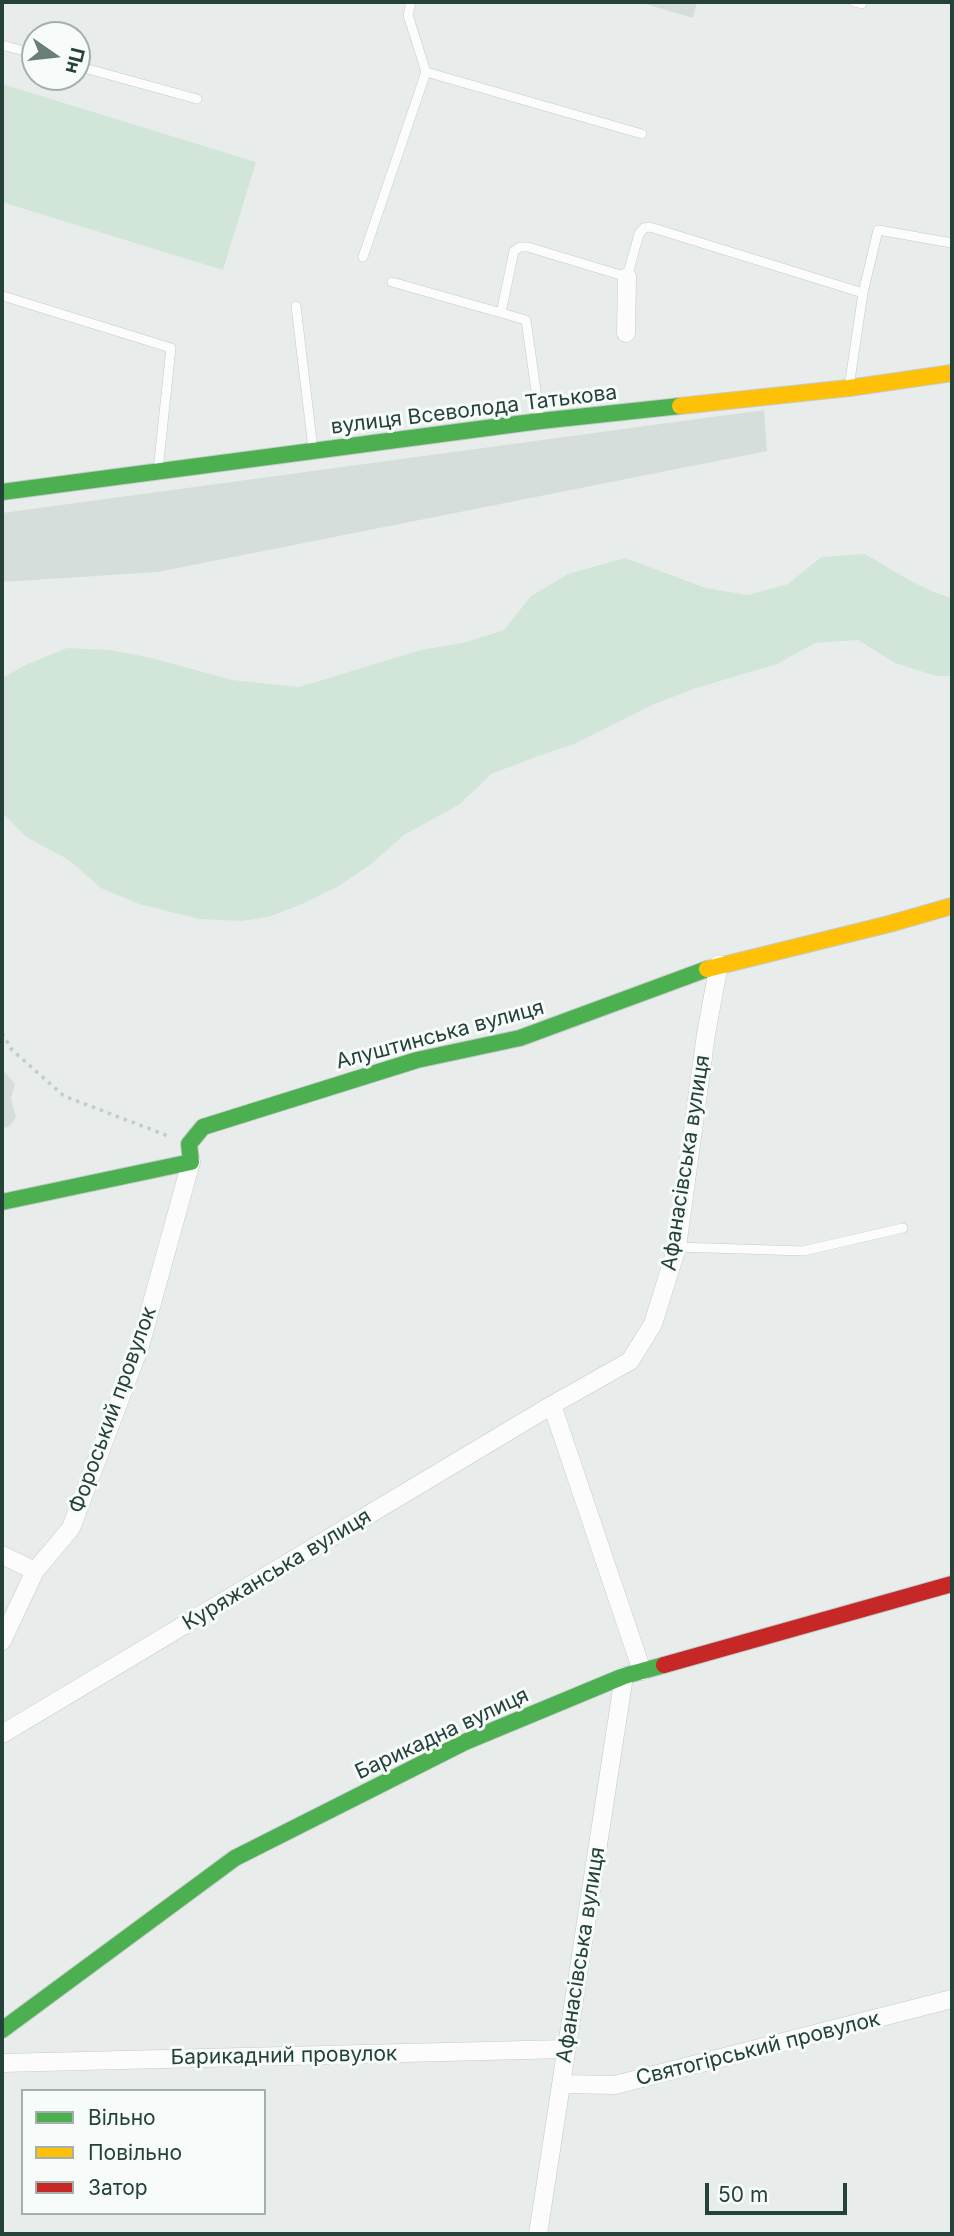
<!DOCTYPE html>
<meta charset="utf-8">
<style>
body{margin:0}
#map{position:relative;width:954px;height:2236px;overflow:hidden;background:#e8edeb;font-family:Inter,sans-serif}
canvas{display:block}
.frame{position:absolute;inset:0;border:4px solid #24423a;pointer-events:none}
.legend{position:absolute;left:21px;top:2089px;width:245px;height:126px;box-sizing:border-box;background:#f7fbf9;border:2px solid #a3b1ad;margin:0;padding:9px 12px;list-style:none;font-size:21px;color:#24423a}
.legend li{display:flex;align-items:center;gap:14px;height:35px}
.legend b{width:35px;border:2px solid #a3b1ad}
.north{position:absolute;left:21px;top:21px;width:70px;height:70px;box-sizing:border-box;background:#f7fbf9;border:2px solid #a3b1ad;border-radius:50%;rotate:104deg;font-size:19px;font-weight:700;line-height:28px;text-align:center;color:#24423a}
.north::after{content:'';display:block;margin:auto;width:24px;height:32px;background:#697e78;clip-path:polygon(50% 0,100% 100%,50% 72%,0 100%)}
.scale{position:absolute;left:705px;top:2183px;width:142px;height:32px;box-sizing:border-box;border:4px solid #24423a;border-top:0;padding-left:9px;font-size:21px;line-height:24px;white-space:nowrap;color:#24423a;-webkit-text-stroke:5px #f7fbf9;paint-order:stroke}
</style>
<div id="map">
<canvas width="954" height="2236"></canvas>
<div class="frame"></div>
<ul class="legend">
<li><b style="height:9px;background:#4caf50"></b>Вільно</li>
<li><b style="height:9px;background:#ffc107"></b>Повільно</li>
<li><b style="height:9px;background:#c62828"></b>Затор</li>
</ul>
<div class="north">Пн</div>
<div class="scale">50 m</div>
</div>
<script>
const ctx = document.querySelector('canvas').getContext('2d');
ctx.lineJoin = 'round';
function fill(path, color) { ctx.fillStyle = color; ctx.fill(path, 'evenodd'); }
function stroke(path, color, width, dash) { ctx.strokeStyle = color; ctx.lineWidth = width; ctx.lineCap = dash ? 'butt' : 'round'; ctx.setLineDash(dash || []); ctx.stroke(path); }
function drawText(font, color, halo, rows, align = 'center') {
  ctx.font = font + ' Inter,sans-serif'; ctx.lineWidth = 6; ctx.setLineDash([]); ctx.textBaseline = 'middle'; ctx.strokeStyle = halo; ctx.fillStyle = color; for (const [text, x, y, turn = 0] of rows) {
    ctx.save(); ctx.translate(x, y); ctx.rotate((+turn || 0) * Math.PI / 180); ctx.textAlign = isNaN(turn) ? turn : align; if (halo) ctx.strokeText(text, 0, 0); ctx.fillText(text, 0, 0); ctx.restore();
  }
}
fill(new Path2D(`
 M639 2H697L693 18Z
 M764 410 767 451 158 572 2 582V513Z
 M2 1069 15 1084 11 1099 16 1117 10 1126 2 1129Z`), '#d6dedb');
fill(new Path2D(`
 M2 84 256 162 223 270 2 202Z
 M865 554C892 569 921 590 952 598V676H936L895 663 858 640 815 643 777 664 693 689 652 705 574 744 533 758 491 774 460 804 404 835 371 864 339 886 302 904 268 917 241 921 199 919 139 904 101 888 69 860 26 837 2 812V678L28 664 67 648 110 650 152 658 232 680 299 687 421 650 463 643 504 630 531 596 568 574 625 558 706 588 748 595 788 584 821 557Z`), '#d1e6d8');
const lane = new Path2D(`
 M411 2 408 15 426 72 642 134
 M854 2 862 4
 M2 45 35 54
 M77 66 197 99
 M363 257 426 72
 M392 282 526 320 540 419
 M863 293 878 230 952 243
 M3 296 171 348 158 470
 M296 306 313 449
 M501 313 514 251 520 247H528L627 277 639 234 644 228 650 227 863 293 849 387
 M677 1247 803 1251 903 1228`);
const street = new Path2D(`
 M626 333 627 277
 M2 1555 35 1571
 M2 1641 35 1571 71 1528 140 1346 191 1162
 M642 1671 552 1405 630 1361 653 1324 677 1247 706 1034 719 964
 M2 1734 552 1405
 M2 2063 565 2049
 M562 2084 615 2085 952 1999
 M538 2234 624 1676`);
const fast = new Path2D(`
 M2 492 540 421 680 406
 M2 1202 191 1162 189 1144 203 1127 417 1060 520 1038 707 969
 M2 2030 235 1858 465 1742 624 1676 664 1665`);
const slow = new Path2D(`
 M680 406 849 388 952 373
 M707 969 889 924 952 906`);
const jam = new Path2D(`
 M664 1665 952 1584`);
stroke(lane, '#c5cac8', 10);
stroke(street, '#c5cac8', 19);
stroke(fast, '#c3cbc8', 18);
stroke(slow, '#c3cbc8', 18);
stroke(jam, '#c3cbc8', 18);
stroke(new Path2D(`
 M2 1033 12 1050 64 1096 171 1137`), '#c3ccca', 3.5, [3.5, 5]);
stroke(lane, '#fcfcfc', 9);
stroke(street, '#fcfcfc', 18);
stroke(fast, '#4caf50', 16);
stroke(slow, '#ffc107', 16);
stroke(jam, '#c62828', 16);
drawText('21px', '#24423a', '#f7fbf9', [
 ["вулиця Всеволода Татькова",474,410,-7],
 ["Алуштинська вулиця",440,1035,-15],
 ["Афанасівська вулиця",686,1163,-81],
 ["Фороський провулок",113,1410,-70],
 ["Куряжанська вулиця",277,1570,-31],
 ["Барикадна вулиця",442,1734,-25],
 ["Афанасівська вулиця",581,1955,-81],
 ["Святогірський провулок",758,2049,-14],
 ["Барикадний провулок",284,2056,-1]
]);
</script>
